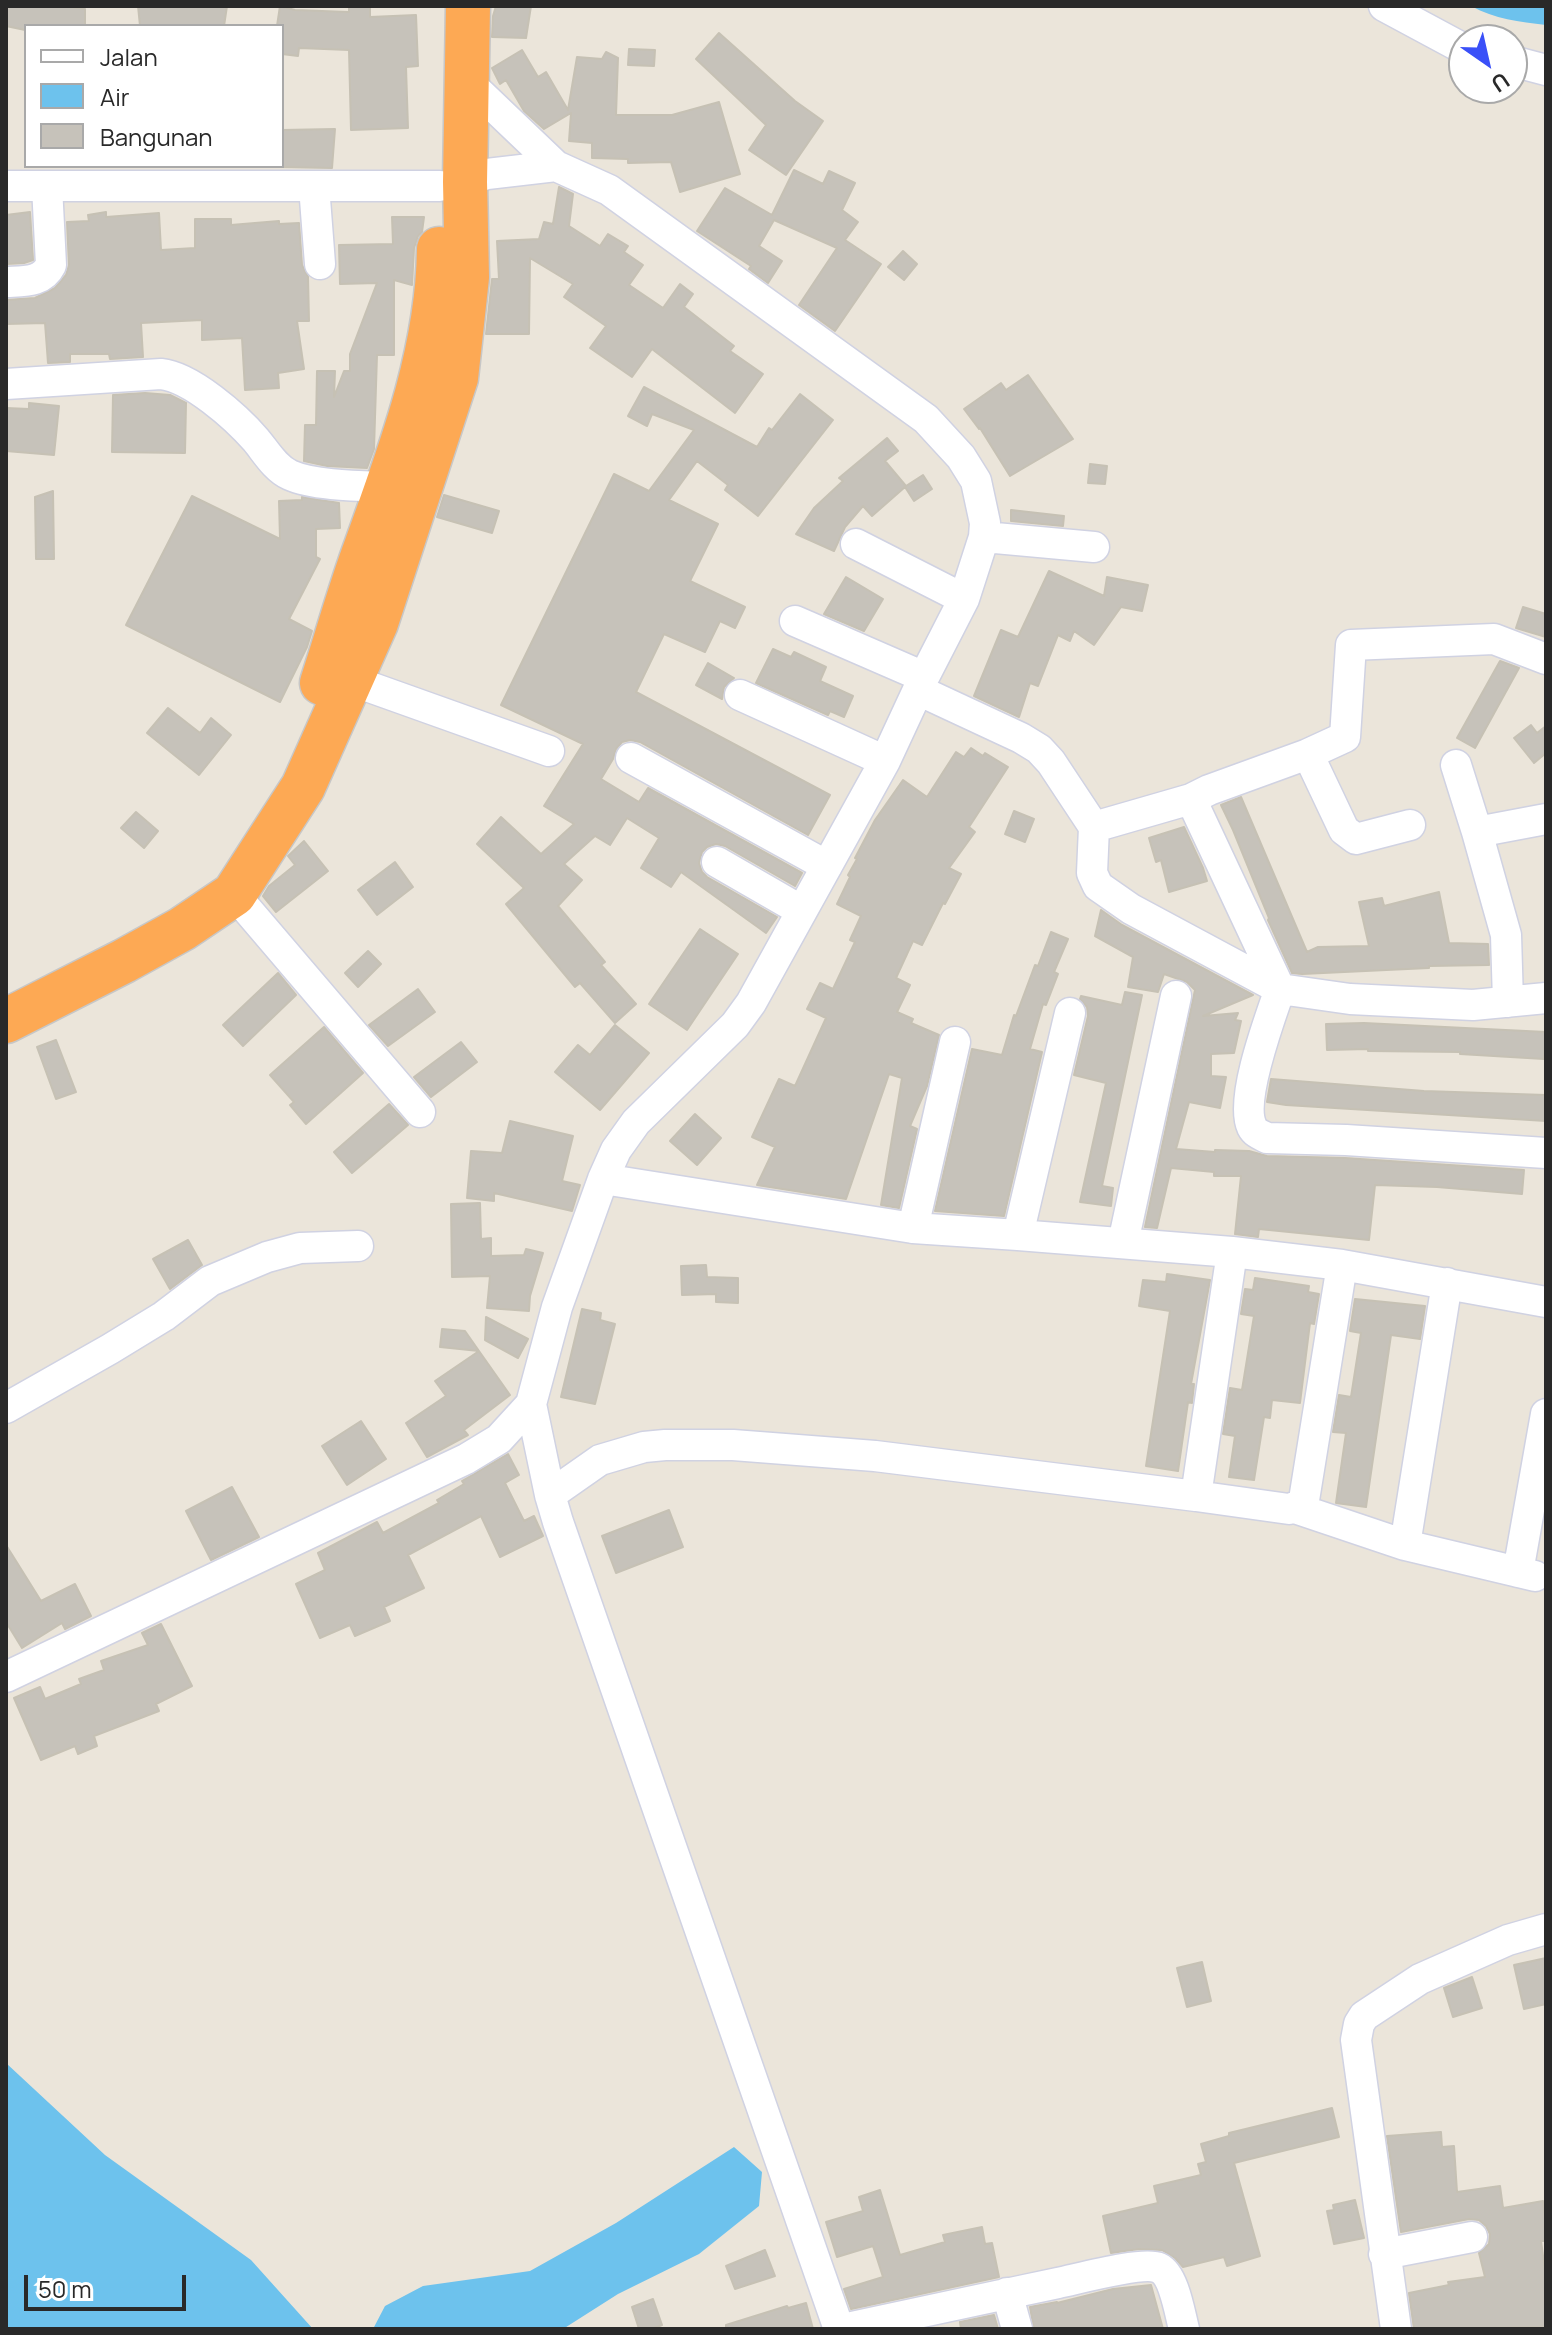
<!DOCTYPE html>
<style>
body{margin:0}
#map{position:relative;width:1552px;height:2335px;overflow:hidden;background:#ebe5da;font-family:Manrope,sans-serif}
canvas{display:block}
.frame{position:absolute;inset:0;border:8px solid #292929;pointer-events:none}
.legend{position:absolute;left:24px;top:24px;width:260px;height:144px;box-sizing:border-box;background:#fff;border:2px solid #a9a9a9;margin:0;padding:10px 14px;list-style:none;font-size:24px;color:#292929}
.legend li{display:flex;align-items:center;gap:16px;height:40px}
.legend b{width:40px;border:2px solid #a9a9a9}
.north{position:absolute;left:1448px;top:24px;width:80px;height:80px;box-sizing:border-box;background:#fff;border:2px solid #a9a9a9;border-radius:50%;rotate:146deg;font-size:22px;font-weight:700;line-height:32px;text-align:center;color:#292929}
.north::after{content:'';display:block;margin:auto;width:28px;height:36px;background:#3a50f8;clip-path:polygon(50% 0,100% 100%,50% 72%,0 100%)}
.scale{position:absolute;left:24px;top:2275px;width:162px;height:36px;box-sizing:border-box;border:4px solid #292929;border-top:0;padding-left:10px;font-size:24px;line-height:28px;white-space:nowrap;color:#292929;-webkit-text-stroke:6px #fff;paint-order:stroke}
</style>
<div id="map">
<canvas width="1552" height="2335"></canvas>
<div class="frame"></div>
<ul class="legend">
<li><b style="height:10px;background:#fff"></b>Jalan</li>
<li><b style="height:22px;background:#6dc2ed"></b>Air</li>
<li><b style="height:22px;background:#c6c2ba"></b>Bangunan</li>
</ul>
<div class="north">U</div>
<div class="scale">50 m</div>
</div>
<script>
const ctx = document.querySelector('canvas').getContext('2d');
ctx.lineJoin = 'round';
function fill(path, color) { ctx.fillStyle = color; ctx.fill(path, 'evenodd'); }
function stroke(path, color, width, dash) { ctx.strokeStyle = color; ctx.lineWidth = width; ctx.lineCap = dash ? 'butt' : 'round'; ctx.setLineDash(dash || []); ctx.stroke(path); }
fill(new Path2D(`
 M1471 6H1546V25C1519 22 1495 19 1471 6Z
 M6 2063 105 2155 251 2260 313 2329H6Z
 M734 2147 762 2172 759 2206 699 2254 618 2294 563 2329H373L385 2306 423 2286 530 2271 616 2223Z`), '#6dc2ed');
const building = new Path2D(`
 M6 6H61L85 9V26H25V30L6 26Z
 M138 6H227L224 26H140Z
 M280 6 295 10 349 12V6H370V17L416 15 418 66 406 67 408 128 351 130 349 50 299 48 298 56 282 54V26H277Z
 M496 6H531L526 38 492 37 493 16Z
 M719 33 795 101 823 121 786 175 749 150 766 125 696 59Z
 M629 49 655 50 654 66 628 65Z
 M522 50 538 77 546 72 568 110 577 57 602 59 606 52 618 58 616 115H672L719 102 740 174 680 192 671 162 628 163V159L592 158V143L569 141 571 113 544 129 524 111 506 80 500 84 492 68Z
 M335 129 332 168 282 167V130Z
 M794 170 823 184 829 171 855 183 842 210 858 222 845 240 881 264 835 331 799 305 837 248 774 220 759 246 782 261 768 283 749 269 751 266 697 231 725 188 772 215Z
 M559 187 573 194 569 226 600 246 608 234 628 246 624 252 643 265 629 285 663 308 680 284 693 294 684 307 734 346 730 351 763 374 735 413 652 349 632 377 590 348 606 326 564 297 573 284 530 258 529 334H486L492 279H499L497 241 539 239 544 222 553 224Z
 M30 212 33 260 24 263 6 264V215Z
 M106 212V217L159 213 161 250 195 248V219H231V225L279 221V224L299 223 302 265 308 277 309 321H297L304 369 278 373 279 388 245 390 242 338 202 340V320L141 323 143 357 110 359 109 354H70V362L48 363 45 323 6 324V300L35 298 55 288 66 275 69 265 67 222 89 221 88 215Z
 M392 217H424L422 232 418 236 414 248 412 285 394 280V355H377L374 449 367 468 327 466 304 461 305 425H316L317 371H335L334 397 344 371H350V354L377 283 340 284 339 245 393 244Z
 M903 251 917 264 904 280 888 267Z
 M1028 375 1073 439 1010 476 980 428 979 429 964 409 1001 383 1006 390Z
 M644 387 757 447 769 428 772 430 800 394 833 420 758 516 725 490 728 485 697 461 669 500 718 524 690 581 745 607 735 628 720 621 705 652 664 634 636 692 830 795 808 835 640 742 630 740 622 742 616 749 613 759 601 779 639 802 648 788 802 873 795 886 725 846 716 844 707 847 702 852 699 863 702 872 707 877 777 917 766 933 681 872 671 887 641 868 659 838 627 818 610 845 595 836 564 864 582 880 558 906 605 962 601 965 636 1004 615 1023 580 983 575 987 506 904 524 888 477 844 501 817 541 854 574 824 544 806 583 744 501 705 614 474 649 491 694 430 652 414 647 426 628 416Z
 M145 393 170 395 186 403 185 453 112 452 113 395Z
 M29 403 59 406 54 455 6 451V408L29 409Z
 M887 438 898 451 885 461 906 486 923 475 932 489 914 501 905 487 872 516 863 506 845 527 834 551 796 534 814 508 843 481 839 478Z
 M1090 464 1107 466 1105 484 1088 483Z
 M53 491 54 559H36L35 497Z
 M444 495 499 511 492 533 437 517Z
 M192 496 280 539 279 501 302 500V497L339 503 340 528 316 529V557L320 559 289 619 312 631 307 647 280 702 126 625Z
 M1011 510 1064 516 1063 526 1011 521Z
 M1049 571 1104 596 1107 577 1148 585 1142 611 1121 607 1094 645 1074 631 1070 641 1058 635 1038 686 1030 683 1019 717 974 696 1001 630 1018 637Z
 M846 577 883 599 864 631 824 614Z
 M1523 607 1546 614V637L1516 628Z
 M773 649 791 657 794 652 826 667 820 681 853 696 844 717 830 711 828 715 756 683Z
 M1500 661 1519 668 1475 748 1457 738Z
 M708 663 734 678 724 687 722 699 696 685Z
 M168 708 200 733 211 718 231 735 199 775 147 733Z
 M1531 725 1537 733 1546 726V753L1534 763 1514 738Z
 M971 748 983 756 985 753 1008 767 969 827 975 832 949 868 961 874 945 904 943 903 922 945 913 941 896 978 910 985 897 1012 913 1019 911 1023 939 1035 927 1086 910 1126 917 1129 899 1208 881 1205 902 1078 889 1074 846 1199 757 1185 775 1147 752 1137 779 1079 795 1086 826 1018 807 1009 820 983 833 989 855 942 850 940 861 916 837 904 850 877 848 875 857 859 855 858 875 820 903 780 927 797 956 752 964 757Z
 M1241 797 1307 952 1318 947 1369 946 1359 902 1382 898 1384 906 1439 892 1449 943 1488 944 1489 965 1429 966V968L1302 974 1292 973 1268 920 1269 918 1233 830 1221 805Z
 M1014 811 1034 819 1025 842 1005 834Z
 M136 812 158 831 144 848 121 828Z
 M1184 827 1203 868 1207 881 1169 892 1161 860 1156 862 1149 838Z
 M304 841 328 871 276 912 263 896 269 886 295 865 288 856Z
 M395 862 413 887 377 915 358 890Z
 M1101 910 1122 925 1253 995 1203 1016 1238 1013 1235 1020 1241 1021 1234 1053 1211 1054V1076L1226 1077 1220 1108 1189 1102 1176 1149 1215 1152V1150L1249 1151 1267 1156 1345 1158 1524 1170 1522 1194 1437 1187 1375 1185 1369 1240 1259 1229 1258 1237 1235 1234 1241 1176H1214V1172L1171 1168 1157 1228 1145 1227 1195 990 1187 982 1164 974 1158 992 1128 987 1133 957 1095 936Z
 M700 929 738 954 687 1030 649 1004Z
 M1051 932 1068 939 1054 972 1058 974 1046 1005 1043 1004 1030 1049 1042 1052 1004 1216 935 1211 972 1049 1002 1055 1014 1015 1016 1016 1035 965 1038 966Z
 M368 951 381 964 358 987 345 973Z
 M278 973 296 995 243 1046 223 1025Z
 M418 989 435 1012 388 1046 369 1025Z
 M1125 992 1142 995 1102 1186 1113 1188 1111 1206 1080 1202 1106 1083 1074 1075 1088 1016 1087 1007 1080 999 1081 996 1122 1005Z
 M1364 1023 1546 1032 1544 1059 1460 1054V1052L1368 1051V1049L1327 1050 1326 1024Z
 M615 1025 649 1053 600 1110 555 1072 578 1045 590 1055Z
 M324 1027 363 1073 306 1124 290 1105 294 1102 270 1075Z
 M56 1040 76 1092 56 1099 37 1047Z
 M461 1042 477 1062 431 1097 414 1077Z
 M1271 1079 1424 1091 1546 1095V1121L1286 1105 1267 1102Z
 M389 1104 408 1125 352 1173 334 1152Z
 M695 1114 721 1138 697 1165 670 1141Z
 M510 1121 573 1136 562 1181 580 1185 572 1211 494 1193V1201L467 1198 471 1151 502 1153Z
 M480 1203 481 1239 491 1238V1256L524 1255 526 1249 543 1253 530 1296 529 1311 487 1308 490 1276 452 1277 451 1204Z
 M188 1240 202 1265 170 1289 153 1259Z
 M706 1265 707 1277 738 1278V1303L716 1302V1294L682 1295 681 1266Z
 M1167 1274 1210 1280 1191 1384H1194L1192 1403 1188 1402 1178 1471 1146 1466 1170 1311 1139 1306 1143 1280 1166 1282Z
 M1255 1278 1309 1286 1308 1292 1319 1294 1314 1324 1310 1323 1300 1403 1272 1400 1270 1418 1264 1417 1254 1480 1229 1477 1235 1436 1223 1434 1230 1388 1242 1390 1254 1316 1241 1314 1245 1289 1253 1290Z
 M1355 1299 1425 1306 1420 1339 1391 1335 1366 1507 1336 1503 1346 1433 1333 1432 1339 1395 1351 1397 1361 1333 1350 1331Z
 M582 1309 601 1313 600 1320 615 1324 595 1404 561 1397Z
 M486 1317 528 1339 518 1358 485 1340Z
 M442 1329 465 1331 479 1351 440 1347Z
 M479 1351 510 1395 464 1430 468 1435 427 1457 406 1423 446 1396 435 1381Z
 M361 1421 386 1459 347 1485 322 1446Z
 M508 1454 519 1475 505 1483 524 1521 534 1516 543 1536 500 1557 481 1516 408 1555 424 1588 384 1607 390 1621 355 1636 350 1625 320 1638 296 1584 325 1570 318 1553 377 1522 383 1533 439 1503 437 1500 464 1484 462 1481Z
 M232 1487 259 1537 211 1560 186 1511Z
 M669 1510 683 1547 616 1573 602 1536Z
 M6 1545 41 1601 75 1584 91 1616 65 1629 62 1623 22 1648 6 1622Z
 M161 1624 192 1686 156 1704 159 1711 94 1736 97 1746 78 1754 75 1746 41 1760 14 1698 40 1687 45 1699 81 1684 79 1679 104 1670 101 1661 148 1645 142 1633Z
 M1546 1958V2004L1524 2009 1514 1965Z
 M1202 1962 1211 2001 1187 2007 1177 1968Z
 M1472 1977 1482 2008 1453 2017 1444 1988Z
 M1332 2108 1339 2137 1234 2163 1260 2256 1227 2266 1224 2257 1183 2267 1175 2258 1162 2250 1139 2249 1111 2253 1103 2216 1158 2203 1154 2186 1201 2175 1198 2164 1206 2162 1201 2144 1229 2136V2133Z
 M1441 2132 1442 2147 1454 2146 1457 2192 1500 2186 1503 2208 1543 2201 1546 2223V2241H1541L1546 2277V2327L1414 2329 1409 2293 1449 2285 1448 2282 1485 2277 1479 2253 1489 2244 1490 2234 1486 2226 1479 2220 1469 2219 1401 2232 1387 2136Z
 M880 2190 900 2255 945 2242 943 2235 982 2227 985 2244 992 2243 999 2277 851 2309 844 2289 883 2277 873 2246 837 2257 826 2222 863 2211 859 2197Z
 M1355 2200 1364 2238 1334 2244 1327 2211 1334 2210 1333 2205Z
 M765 2250 775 2276 735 2289 726 2266Z
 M1151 2285 1163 2329H1034L1030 2307 1057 2302V2303L1113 2289Z
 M653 2299 662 2325 652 2329H639L632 2307Z
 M806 2303 813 2329H726V2325L787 2306 788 2308Z
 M994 2315 998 2329H961L960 2322Z`);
fill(building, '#c6c2ba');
stroke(building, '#c6c1b4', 2);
const minor = new Path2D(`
 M1384 6 1464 49
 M1512 61 1546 70
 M465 182 487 174 556 166
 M6 186H440
 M314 186 320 264
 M6 282C24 281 42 283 51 265L47 186
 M6 384 161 374C191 377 236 417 256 440 266 452 275 468 290 475 314 486 363 486 389 487
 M984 537 1094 547
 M856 544 964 599
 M795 621 924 677
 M350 680 549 751
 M918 690 1021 738 1039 749 1051 762 1094 827 1092 873 1098 886 1131 909 1280 989 1350 999 1473 1005 1546 998
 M740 695 885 761
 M1308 754 1345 737 1351 645 1494 639 1546 659
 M631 758 827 866
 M1456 765 1477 832 1506 935 1508 1002
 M1191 799 1280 989C1270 1018 1239 1100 1252 1127 1255 1133 1261 1135 1267 1138L1346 1140 1546 1153
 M1094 827 1191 799 1209 790 1308 754 1344 830 1356 839 1410 825
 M1477 832 1546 819
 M717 862 802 911
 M234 894 420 1112
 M603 1179 913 1228 1018 1235 1070 1013
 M913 1228 955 1042
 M1018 1235 1232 1252 1342 1265 1546 1302
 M1123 1243 1176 996
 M531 1404 550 1495 558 1522 839 2329
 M6 1408 110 1349 164 1316 210 1281 267 1257 300 1248 358 1246
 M550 1495 600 1460 644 1447 665 1445H733L875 1456 1196 1496 1232 1252
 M1196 1496 1289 1509 1300 1505 1304 1500 1342 1265
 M1295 1508 1405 1545 1447 1283
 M1405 1545 1535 1576
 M1518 1572 1546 1414
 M6 1677 466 1459 499 1439 531 1404 557 1307 603 1179 616 1150 636 1122 735 1025 751 1003 885 761 924 677 964 599 984 537 985 523 976 481 961 457 926 419 609 190 556 166 467 81
 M1384 2254 1472 2237
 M1007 2293 1017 2329
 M843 2329C914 2314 986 2298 1058 2283 1078 2279 1143 2261 1159 2268 1174 2275 1180 2314 1184 2329
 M1396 2329 1356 2040 1359 2024 1364 2016 1420 1979 1508 1940 1546 1929`);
const highway = new Path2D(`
 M322 683C336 640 348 597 363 555 398 457 438 355 439 249
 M6 1021 124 961 182 929 234 894 303 787 376 623 456 378 467 277 465 182 468 6`);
stroke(minor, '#d0d2e2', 33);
stroke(highway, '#c7c7c7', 47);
stroke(minor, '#fff', 30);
stroke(highway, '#fda954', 44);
</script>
